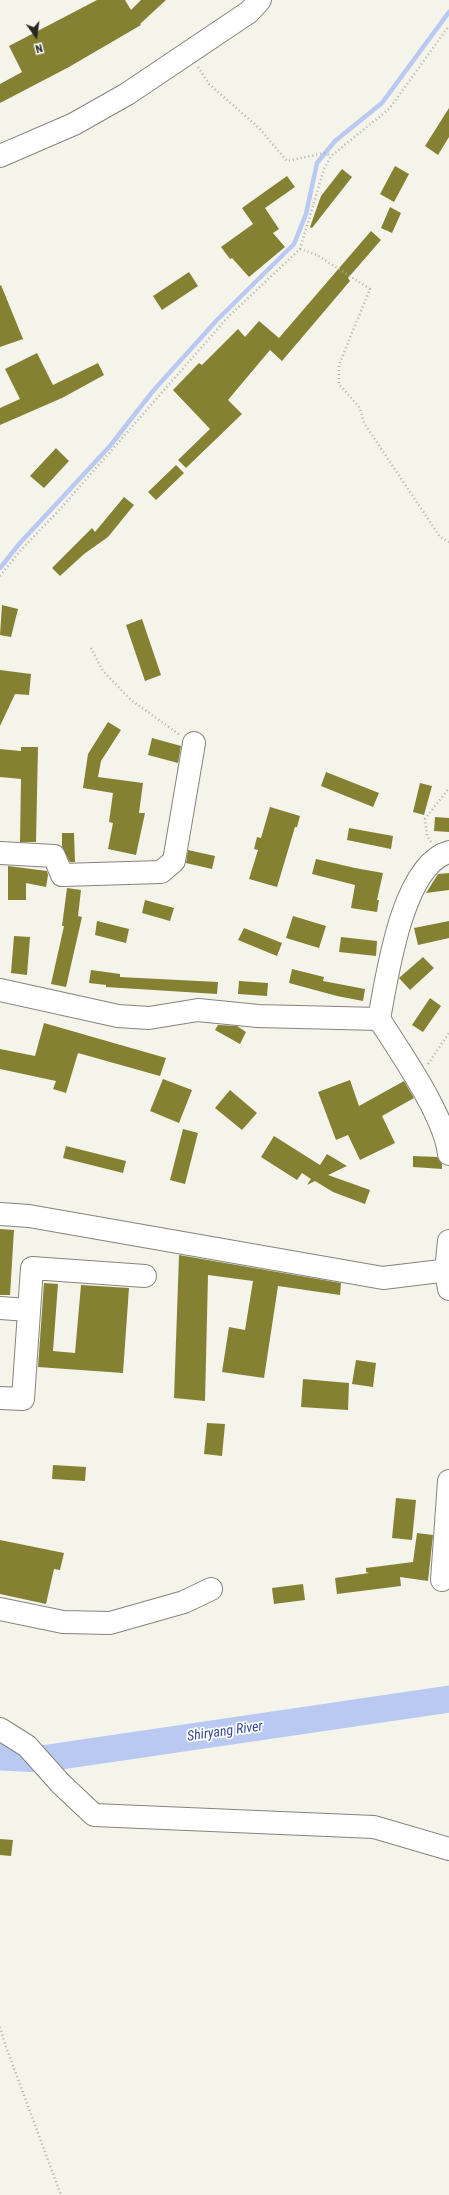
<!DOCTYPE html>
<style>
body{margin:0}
#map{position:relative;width:449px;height:2195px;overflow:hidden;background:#f4f4eb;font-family:"Roboto Condensed",sans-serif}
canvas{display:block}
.north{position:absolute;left:16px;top:16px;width:40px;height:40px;-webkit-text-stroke:3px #fffffe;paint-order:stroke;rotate:166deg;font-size:11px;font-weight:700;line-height:16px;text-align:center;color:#252421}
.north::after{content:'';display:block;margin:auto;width:14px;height:18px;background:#252421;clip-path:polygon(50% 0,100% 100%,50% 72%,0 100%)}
</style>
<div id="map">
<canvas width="449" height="2195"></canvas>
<div class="north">N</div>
</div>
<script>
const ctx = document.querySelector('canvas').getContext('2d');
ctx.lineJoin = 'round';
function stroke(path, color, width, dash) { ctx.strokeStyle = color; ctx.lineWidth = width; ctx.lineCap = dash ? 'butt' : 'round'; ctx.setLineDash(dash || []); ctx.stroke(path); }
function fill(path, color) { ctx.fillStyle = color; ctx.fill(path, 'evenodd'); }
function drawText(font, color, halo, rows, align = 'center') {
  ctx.font = font + ' "Roboto Condensed",sans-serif'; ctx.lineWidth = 3.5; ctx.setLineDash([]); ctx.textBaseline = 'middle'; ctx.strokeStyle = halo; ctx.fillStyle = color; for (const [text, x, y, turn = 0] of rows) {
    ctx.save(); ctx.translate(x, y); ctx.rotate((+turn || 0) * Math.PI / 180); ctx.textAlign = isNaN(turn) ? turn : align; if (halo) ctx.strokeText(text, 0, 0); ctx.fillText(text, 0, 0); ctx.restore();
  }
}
stroke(new Path2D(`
 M0 568 20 543 110 446 153 391 217 320 294 244 306 214 317 163 335 141 382 103 449 12`), '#bac9f2', 4.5);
stroke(new Path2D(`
 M0 1757 41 1759 449 1699`), '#bac9f2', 27);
fill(new Path2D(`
 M97 0H125L131 10 141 0H166L140 24 141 25 69 67 0 103V84L22 72 9 46Z
 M449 108V137L438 155 425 146Z
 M395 166 409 174 394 202 380 194Z
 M342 169 352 177 312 228 310 227 321 196Z
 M287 176 295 187 265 208 279 229 273 233 285 247 249 277 232 258 230 259 221 247 253 224 242 208Z
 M390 207 401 213 392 233 381 228Z
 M371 231 381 240 348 278 350 281 282 361 270 350 228 400 242 414 186 468 178 460 210 429 173 390 199 363 202 365 238 329 245 337 259 321 279 338Z
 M189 272 198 286 162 310 153 296Z
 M1 285 23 339 0 347V286Z
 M37 353 53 385 98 363 104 375 62 398 0 425V408L20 399 5 369Z
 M56 448 69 461 44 488 30 476Z
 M176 465 184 473 156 500 148 492Z
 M124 497 134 505 108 537 84 554 60 576 52 568 92 528 95 532Z
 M2 605 18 609 11 637 0 635Z
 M142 619 161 675 145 681 126 625Z
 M0 670 31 674 29 695 15 694 0 726Z
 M108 722 121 730 101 761 98 777 143 783 139 813H145L136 855 108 849 113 823 109 822 113 793 83 788 88 754Z
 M152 738 181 746 178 763 148 755Z
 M21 747H38L36 842H20L21 779 0 777V749L21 751Z
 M326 772 379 793 373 807 321 786Z
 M420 783 432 786 424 815 413 812Z
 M270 807 300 816 297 827H295L277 887 249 879 258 850 254 849 257 837 261 838Z
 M435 817 449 818V832L434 831Z
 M349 828 393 836 391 849 347 840Z
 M62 833H74L75 862H70L62 847Z
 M188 850 215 856 212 869 186 863Z
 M316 859 355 868 383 873 377 900H379L377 912 351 908 355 885 312 874Z
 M8 866 47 871 48 875 46 887 26 883V900H8Z
 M449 873V890L426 893 438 874Z
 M67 888 81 890 78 916 82 917 66 987 51 984 64 926H62Z
 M145 900 174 908 170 921 142 913Z
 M293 916 326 926 319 948 286 938Z
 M97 921 129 929 126 943 95 935Z
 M449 921V938L418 945 414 928Z
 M244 928 282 943 277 956 238 940Z
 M14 936 30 937 27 975 11 973Z
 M341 937 377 941 376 956 339 952Z
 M423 957 434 968 410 990 399 978Z
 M292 969 324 977 323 981 365 989 363 1001 337 996 289 983Z
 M91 970 120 974V977L218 982 217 994 106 987V985L89 983Z
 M239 981 268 983 267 996 238 994Z
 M430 998 441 1006 423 1032 412 1025Z
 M44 1023 166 1058 160 1076 78 1053 66 1093 53 1089 56 1081 0 1069V1049L35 1056Z
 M218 1025 237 1026 246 1032 240 1044 215 1030Z
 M163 1079 192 1090 179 1123 150 1111Z
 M350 1080 359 1106 404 1081 414 1098 382 1116 395 1143 360 1160 348 1135 336 1140 318 1092Z
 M230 1090 257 1113 242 1130 215 1108Z
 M183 1129 198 1133 185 1184 170 1180Z
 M274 1136 320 1165 327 1154 347 1166 328 1175 370 1190 365 1204 333 1192 315 1181 307 1185 311 1179 302 1173 297 1180 261 1157Z
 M66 1146 126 1161 123 1173 63 1158Z
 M413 1156 437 1157 442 1164V1169L413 1167Z
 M0 1229 14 1230 10 1295H0Z
 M179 1255 341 1283 340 1295 278 1286 264 1378 222 1372 229 1327 245 1330 253 1281 208 1275 205 1401 174 1398Z
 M44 1283 58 1284 53 1351 75 1353 81 1285 129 1288 123 1373 38 1367Z
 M356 1360 376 1363 373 1387 352 1384Z
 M303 1379 349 1383 348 1410 301 1407Z
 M207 1423 225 1424 222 1456 204 1454Z
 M53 1465 86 1467 85 1481 52 1479Z
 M396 1498 416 1500 412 1540 392 1538Z
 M417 1533 433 1535 428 1581 400 1577 401 1586 337 1594 335 1578 369 1573 366 1572V1568L413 1562Z
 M0 1540 64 1553 60 1570 54 1569 46 1604 0 1594Z
 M303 1584 305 1600 274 1604 272 1588Z
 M0 1839 13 1840 11 1856 0 1855Z`), '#858133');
const minor = new Path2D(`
 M0 156 74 124 127 94 249 12 260 0
 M0 853 54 856 62 875 161 872 174 861 194 743
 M0 990 118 1016 149 1018 198 1010 258 1016 379 1019C400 1052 445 1116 449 1154
 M379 1019C387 977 402 865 449 852
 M0 1214 29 1216 383 1278 449 1270
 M449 1241 446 1271 449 1289
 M0 1308 28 1310
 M0 1398 23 1399 32 1268 145 1276
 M442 1580 449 1481
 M0 1609 63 1622 110 1623 184 1602 211 1589
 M0 1729 27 1746 61 1784 94 1815 374 1827 449 1849`);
stroke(minor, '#84847c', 24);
stroke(new Path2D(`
 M198 67 209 84 259 128 287 161 325 153 331 156
 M300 249 317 255 370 289 339 365V384L360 408 364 423 440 537 449 542
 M0 576 20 551 61 508 228 317 300 249 324 169 331 156 389 109 449 26
 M91 648 103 671 131 700 180 735
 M431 842 427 836 425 819 449 788
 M428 1064 449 1033
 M0 2027 5 2044 61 2195`), '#b2b1aa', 2.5, [1, 3]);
stroke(minor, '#fff', 22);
drawText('italic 14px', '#344997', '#fffffe', [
 ["Shiryang River",225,1732,-8]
]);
</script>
